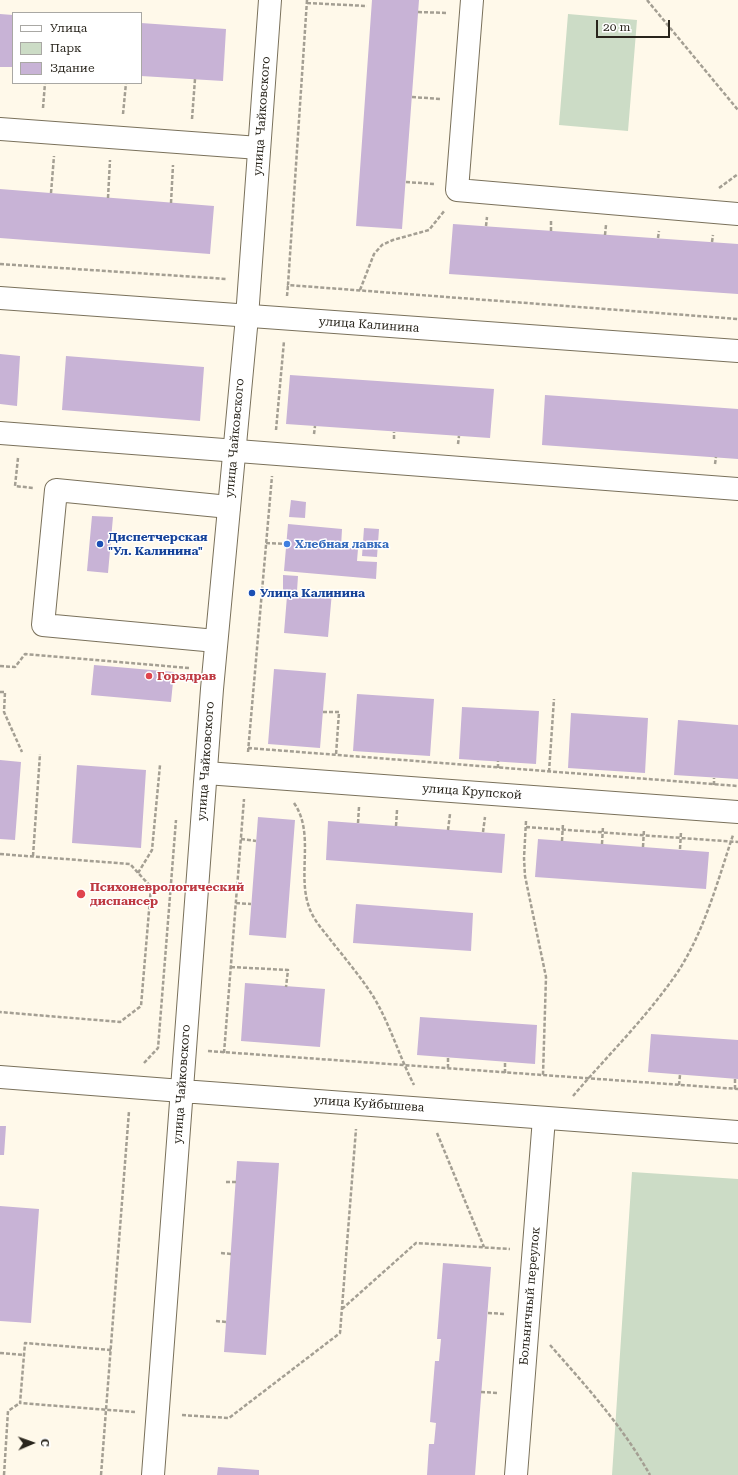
<!DOCTYPE html>
<meta charset="utf-8">
<style>
body{margin:0}
#map{position:relative;width:738px;height:1475px;overflow:hidden;background:#fff9ea;font-family:"Roboto Serif",serif}
canvas{display:block}
.legend{position:absolute;left:12px;top:12px;width:130px;height:72px;box-sizing:border-box;background:#fff;border:1px solid #a9a8a4;margin:0;padding:5px 7px;list-style:none;font-size:12px;color:#29251c}
.legend li{display:flex;align-items:center;gap:8px;height:20px}
.legend b{width:20px;border:1px solid #a9a8a4}
.north{position:absolute;left:12px;top:1423px;width:40px;height:40px;-webkit-text-stroke:3px #fff;paint-order:stroke;rotate:88deg;font-size:11px;font-weight:700;line-height:16px;text-align:center;color:#29251c}
.north::after{content:'';display:block;margin:auto;width:14px;height:18px;background:#29251c;clip-path:polygon(50% 0,100% 100%,50% 72%,0 100%)}
.scale{position:absolute;left:596px;top:20px;width:74px;height:18px;box-sizing:border-box;border:2px solid #29251c;border-top:0;padding-left:5px;font-size:12px;line-height:14px;white-space:nowrap;color:#29251c;-webkit-text-stroke:3px #fff;paint-order:stroke}
</style>
<div id="map">
<canvas width="738" height="1475"></canvas>
<ul class="legend">
<li><b style="height:5px;background:#fff"></b>Улица</li>
<li><b style="height:11px;background:#ccdcc6"></b>Парк</li>
<li><b style="height:11px;background:#c8b3d6"></b>Здание</li>
</ul>
<div class="north">С</div>
<div class="scale">20 m</div>
</div>
<script>
const ctx = document.querySelector('canvas').getContext('2d');
ctx.lineJoin = 'round';
function fill(path, color) { ctx.fillStyle = color; ctx.fill(path, 'evenodd'); }
function stroke(path, color, width, dash) { ctx.strokeStyle = color; ctx.lineWidth = width; ctx.lineCap = dash ? 'butt' : 'round'; ctx.setLineDash(dash || []); ctx.stroke(path); }
function drawText(font, color, halo, rows, align = 'center') {
  ctx.font = font + ' "Roboto Serif",serif'; ctx.lineWidth = 3; ctx.setLineDash([]); ctx.textBaseline = 'middle'; ctx.strokeStyle = halo; ctx.fillStyle = color; for (const [text, x, y, turn = 0] of rows) {
    ctx.save(); ctx.translate(x, y); ctx.rotate((+turn || 0) * Math.PI / 180); ctx.textAlign = isNaN(turn) ? turn : align; if (halo) ctx.strokeText(text, 0, 0); ctx.fillText(text, 0, 0); ctx.restore();
  }
}
fill(new Path2D(`
 M568 14 637 20 628 131 559 125Z
 M632 1172 738 1179V1475H612Z`), '#ccdcc6');
fill(new Path2D(`
 M372 0H419L402 229 356 226Z
 M0 14 13 15V67H0Z
 M141 23 226 29 223 81 141 76Z
 M0 189 214 206 210 254 0 238Z
 M453 224 738 244V294L449 274Z
 M0 354 20 356 17 406 0 404Z
 M66 356 204 367 200 421 62 410Z
 M290 375 494 389 490 438 286 424Z
 M545 395 738 409V459L542 445Z
 M291 500 306 502 305 518 289 517Z
 M92 516 113 517 108 573 87 571Z
 M288 524 342 529 341 547 358 549 357 561 377 562 376 579 284 571Z
 M364 528 379 529 377 557 362 556Z
 M283 575 298 576 297 591 283 590Z
 M311 590 332 592 328 637 284 633 287 596 310 598Z
 M94 665 174 672 171 702 91 695Z
 M274 669 326 673 320 748 268 744Z
 M357 694 434 699 430 756 353 751Z
 M462 707 539 711 536 764 459 759Z
 M571 713 648 718 645 773 568 768Z
 M678 720 738 725V779L674 775Z
 M0 760 21 762 15 840 0 839Z
 M77 765 146 770 141 848 72 843Z
 M258 817 295 820 286 938 249 935Z
 M328 821 505 834 502 873 326 860Z
 M538 839 709 852 706 889 535 877Z
 M356 904 473 913 471 951 353 943Z
 M245 983 325 989 320 1047 241 1041Z
 M420 1017 537 1025 535 1064 417 1055Z
 M651 1034 738 1040V1079L648 1072Z
 M0 1126H6L4 1155H0Z
 M237 1161 279 1163 266 1355 224 1352Z
 M0 1206 39 1209 31 1323 0 1321Z
 M443 1263 491 1267 475 1475H427L429 1444H434L436 1423 430 1422 435 1361H439L441 1339H437Z
 M218 1467 259 1470V1475H217Z`), '#c8b3d6');
const minor = new Path2D(`
 M472 0 457 190 738 214
 M0 129 259 148
 M0 298 738 351
 M0 433 738 489
 M216 641 43 625 56 490 229 507
 M206 773 738 812
 M0 1077 182 1091
 M516 1475 544 1118`);
const major = new Path2D(`
 M182 1091 738 1132
 M153 1475 212 689 247 317 270 0`);
stroke(minor, '#7a715b', 24);
stroke(major, '#7a715b', 24);
stroke(new Path2D(`
 M307 0 288 285 738 319
 M647 0 738 110
 M307 3 367 6
 M418 12 447 13
 M412 97 441 99
 M43 108 45 83
 M123 114 126 83
 M192 119 195 79
 M406 182 435 184
 M719 188 738 174
 M51 193 54 156
 M108 198 110 160
 M171 203 173 165
 M486 226 487 217
 M551 231V221
 M605 235 606 225
 M658 238 659 231
 M712 242 713 235
 M0 264 227 279
 M360 290 374 254 382 245 393 240 429 230 445 210
 M287 296 288 285
 M276 430 284 341
 M314 434 315 426
 M394 439V432
 M458 444 459 436
 M18 458 15 486 33 488
 M715 464 716 457
 M266 543 287 544
 M0 666 15 667 25 654 189 668V670
 M0 692H5L4 712 22 752
 M323 712H339L336 755
 M248 748 738 786
 M248 752 272 476
 M498 768V761
 M549 772 554 699
 M714 785V778
 M294 803C315 833 297 874 309 907 313 919 322 929 329 938 344 957 360 976 373 996 390 1024 399 1056 414 1085
 M526 821 524 858 525 876 546 977 543 1075
 M358 823 359 807
 M396 826 397 810
 M526 827 738 842
 M448 830 450 814
 M483 832 485 817
 M241 839 256 841
 M562 841 563 823
 M602 844 603 826
 M643 847 644 829
 M680 849 681 832
 M0 854 130 864 151 887 141 1006 120 1022 0 1012
 M33 856 40 754
 M138 873 152 850 160 765
 M236 903 251 904
 M231 967 288 970 286 987
 M208 1051 738 1089
 M224 1053 244 799
 M144 1063 158 1048 176 820
 M448 1068V1058
 M505 1073V1062
 M679 1085 680 1075
 M735 1089V1079
 M573 1096C608 1055 649 1015 679 970 705 929 718 880 733 835
 M437 1133 484 1247
 M226 1182H236
 M221 1253 231 1254
 M342 1309 416 1243 510 1249
 M488 1313 505 1314
 M216 1321 226 1322
 M550 1345C587 1387 623 1427 650 1475
 M111 1350 25 1343 20 1403 135 1412
 M0 1353 24 1355
 M481 1392 499 1393
 M182 1415 229 1418 340 1333 356 1129
 M4 1475 8 1411 20 1403
 M101 1475 129 1111`), '#a49f93', 2.5, [4, 2]);
stroke(minor, '#fff', 22);
stroke(major, '#fff', 22);
for (const [x, y, r, color] of [
 [100,544,4,"#1a4fb4"],
 [287,544,4,"#3f7fe0"],
 [252,593,4,"#1a4fb4"],
 [149,676,4,"#e0444e"],
 [81,894,5,"#e0444e"]
]) { const dot = new Path2D(); dot.arc(x, y, r, 0, 2 * Math.PI); ctx.fillStyle = color; ctx.fill(dot); stroke(dot, '#fff', 1.5); }
drawText('12px', '#29251c', '#fff', [
 ["улица Чайковского",262,116,-86],
 ["улица Калинина",369,325,4],
 ["улица Чайковского",235,438,-85],
 ["улица Чайковского",206,761,-86],
 ["улица Крупской",472,792,4],
 ["улица Чайковского",182,1084,-86],
 ["улица Куйбышева",369,1104,4],
 ["Больничный переулок",530,1296,-85]
]);
drawText('bold 12px', '#164399', '#fff', [
 ["Диспетчерская",108,537],
 ["\"Ул. Калинина\"",108,551],
 ["Улица Калинина",260,593]
], 'left');
drawText('bold 12px', '#366cbe', '#fff', [
 ["Хлебная лавка",295,544]
], 'left');
drawText('bold 12px', '#be3a42', '#fff', [
 ["Горздрав",157,676],
 ["Психоневрологический",90,887],
 ["диспансер",90,901]
], 'left');
</script>
